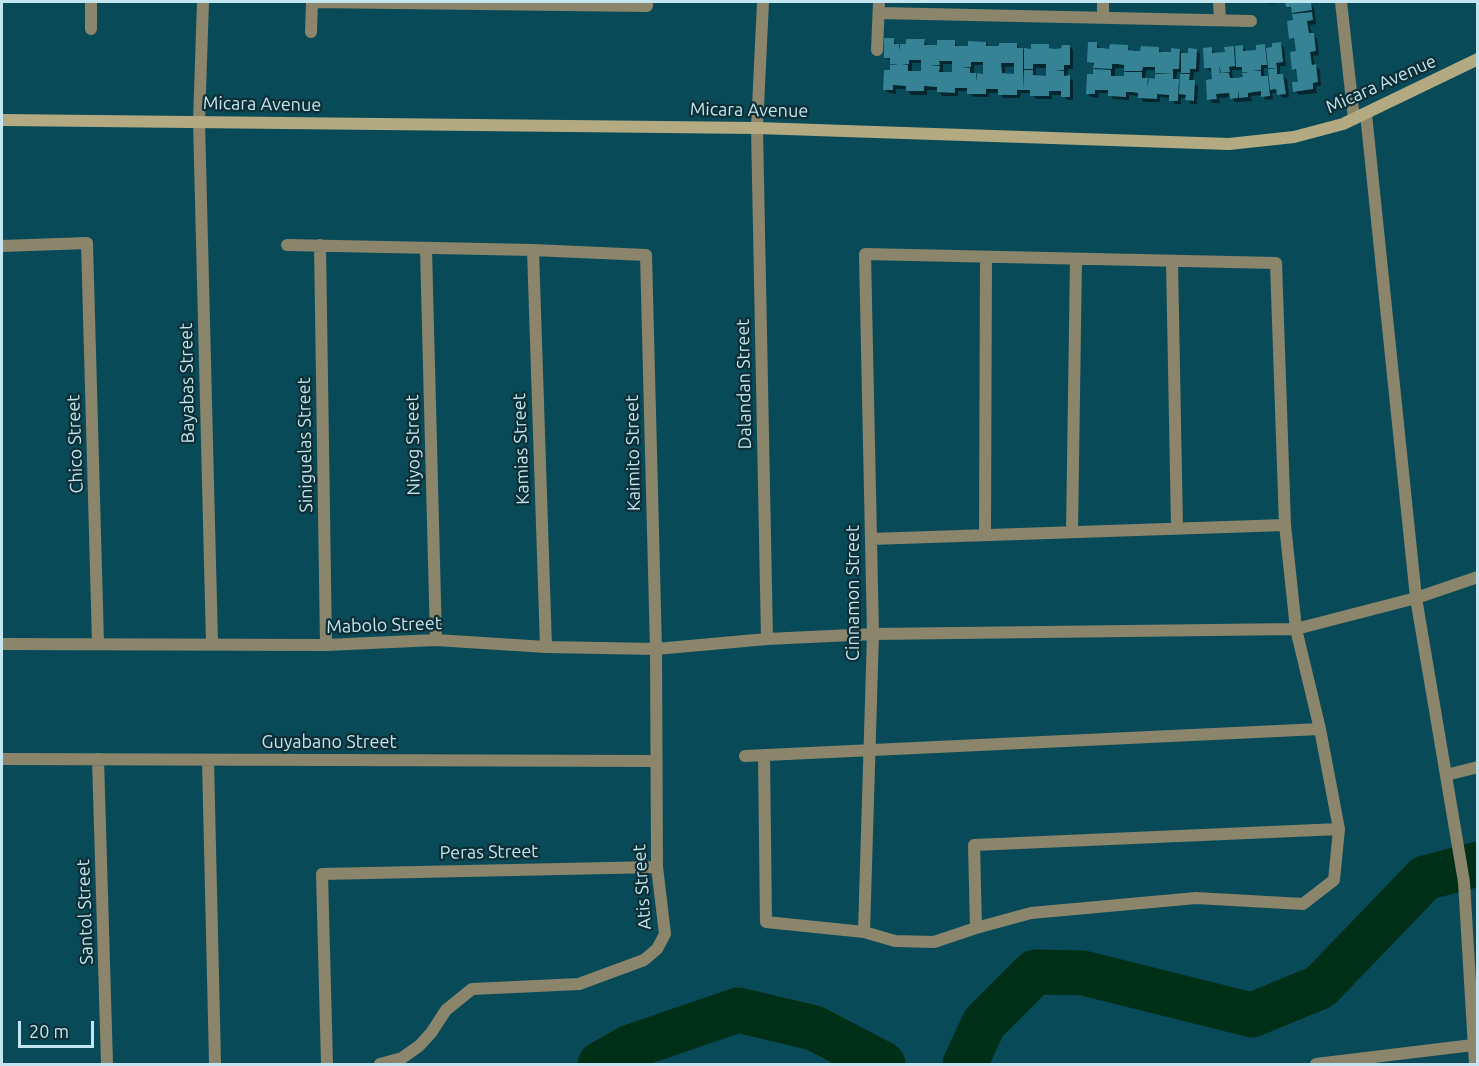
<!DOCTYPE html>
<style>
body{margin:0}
#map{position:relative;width:1479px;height:1066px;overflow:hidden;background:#094a58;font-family:Ubuntu,sans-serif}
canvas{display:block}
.frame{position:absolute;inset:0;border:3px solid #c2e5ef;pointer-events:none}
.scale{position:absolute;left:18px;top:1021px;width:76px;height:27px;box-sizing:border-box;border:3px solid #c2e5ef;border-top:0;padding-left:8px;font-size:18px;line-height:21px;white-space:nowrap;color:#c2e5ef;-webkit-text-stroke:4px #0d2e35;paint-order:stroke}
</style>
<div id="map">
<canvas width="1479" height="1066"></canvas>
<div class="frame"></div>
<div class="scale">20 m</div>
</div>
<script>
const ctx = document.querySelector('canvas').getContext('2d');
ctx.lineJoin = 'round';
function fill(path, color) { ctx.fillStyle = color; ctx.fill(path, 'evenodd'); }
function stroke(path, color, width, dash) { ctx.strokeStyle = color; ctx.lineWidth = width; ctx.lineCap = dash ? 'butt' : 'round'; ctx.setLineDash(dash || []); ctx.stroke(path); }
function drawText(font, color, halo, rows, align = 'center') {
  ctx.font = font + ' Ubuntu,sans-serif'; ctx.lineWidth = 4.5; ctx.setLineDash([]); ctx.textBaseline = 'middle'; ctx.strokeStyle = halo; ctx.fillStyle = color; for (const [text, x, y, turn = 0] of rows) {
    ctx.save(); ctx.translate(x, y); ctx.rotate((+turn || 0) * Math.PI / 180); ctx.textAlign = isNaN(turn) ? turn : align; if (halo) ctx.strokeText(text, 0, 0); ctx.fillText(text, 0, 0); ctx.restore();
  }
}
fill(new Path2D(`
 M1266 2H1309L1314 7 1316 24 1310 25 1312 35 1317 38 1319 55 1313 56 1315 66 1320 70 1321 86H1316L1317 93 1299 95 1295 91 1300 83 1297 73 1293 69 1297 52 1296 42 1291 38 1294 21 1293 10 1288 7 1287 2 1269 4Z
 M893 39 897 45H907L924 41 928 47H938L955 42 959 48 986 43 990 48 1017 44 1021 50H1032L1048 45 1052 50 1070 46 1073 50V69H1068L1067 77 1073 81V100H1067L1063 95H1052V99H1036L1032 93H1021L1020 98H1003L1000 93H989V97H973L969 91H958V96H942L938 90H927V95H911L907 89H896V94L889 93 885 90 892 71V62L885 58ZM912 63H923V73L912 72ZM943 64H953V73H943ZM974 65H985V75H974ZM1016 66V76L1005 75V67ZM1036 68H1047V77H1036Z
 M1280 43 1284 47 1286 66H1280V75L1287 79 1289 97 1283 98 1278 93H1272L1273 99 1266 100 1262 95 1251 96 1252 101 1235 102 1231 97 1219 98 1220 103H1213L1209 99 1214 81 1213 71H1210L1206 67 1211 49 1215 53H1226V48L1243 47 1247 52 1258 51 1265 46 1268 49ZM1264 68H1270V77H1264ZM1232 70H1244L1245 79 1233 80Z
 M1097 44 1101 50H1111L1127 46 1131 52H1133L1158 49 1162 52 1173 54 1179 50 1184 54H1189L1196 50 1200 54 1199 72H1194L1193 82 1198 86 1197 104H1191L1187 98H1181V104H1175L1171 98 1160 97V102H1143L1140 96 1129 95V100L1113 99 1109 93H1099L1098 98 1091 97 1087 93 1094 76 1095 66 1089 62ZM1115 68H1126L1125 78 1115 77ZM1146 70H1156V80H1145ZM1177 72H1182L1185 76 1181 83 1176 81Z`), '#0007');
stroke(new Path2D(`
 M600 1064 630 1047 738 1010 814 1028 883 1064
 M965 1064 984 1023 1035 972 1083 973 1252 1015 1320 987 1425 878 1478 864`), '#002f17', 45);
fill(new Path2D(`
 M1285 2H1311L1312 10 1292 13 1291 7H1286Z
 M1312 12 1313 20 1307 21 1309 33H1314L1316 51 1310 52 1312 65 1316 64 1318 82 1313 83V89L1293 92 1292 82H1298L1296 69 1292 70 1290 52 1296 51 1294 38 1289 39 1287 21 1293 20 1292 14Z
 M884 38H894V44H899V51L900 44H906V39H925L924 45H937V40H955V46H968V41L986 42V46H999V43H1017V48H1023V90H1017V95H998V89H986V94H967V88H955V93L937 92V87L924 86V91H906V86L893 85V90H883L884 70H890V65H898L890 64V58H884ZM909 60H921V71H908V65H901L909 64ZM939 61H952V72H939L940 66H930L940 65ZM971 62H983V74L977 73V82L976 73H970V68H961L971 67ZM1001 63H1014V74L1002 73Z
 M1088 42H1097V48H1103L1109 49 1110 44 1128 45V50L1134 51H1140L1141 46 1159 47V52H1171V48L1180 49 1179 69H1173V74L1155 73V67H1143L1142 71H1124V65L1117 64H1112V69L1093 68 1094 63 1087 62Z
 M1281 42 1283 62 1276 63 1277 68H1268L1266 48 1272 47V43Z
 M1031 44H1049V48L1055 49 1061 48 1062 45H1070V65H1064V70L1054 71H1064V76L1070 75V97H1061V91H1049V96H1030V90H1023L1024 70H1033V75L1046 76V64H1033V69H1024V48L1031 49Z
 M1265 44 1267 65H1261V70H1252L1261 71V76H1268L1270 96 1261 97V91L1254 92 1248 93V97L1239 98 1238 90V98L1230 99 1229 93 1216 94 1217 99 1207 100 1206 80 1212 79 1211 68H1204L1203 48 1212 47V53L1225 52 1224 47 1234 46 1235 66 1229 67 1230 72 1221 73 1219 65 1220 73H1229L1230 78H1236L1243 77 1242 73 1249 72H1242V67H1236L1235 46 1243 45V51L1256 50V45Z
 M1188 48 1197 49 1196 69H1190V73H1181V53H1188Z
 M1277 68V74H1283L1286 94 1277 95 1276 89 1270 90 1268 69Z
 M1093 69 1111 70V76H1124V72H1142V78H1148L1147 88 1149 78 1155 79V74H1173V79H1179L1178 101H1169V95L1157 94V99L1138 98V93L1132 92H1126V97L1108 96V90H1095V94H1086L1087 74H1093Z
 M1180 74H1190L1189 80H1195L1194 101 1185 100 1186 95 1179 94Z`), '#368395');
stroke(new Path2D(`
 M203 2 199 121 212 643
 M312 2 647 6V2
 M763 2 757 128 767 639
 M1219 2 1220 20
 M1341 2 1354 119
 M879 13 1251 21
 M1103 18V2
 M91 29V2
 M311 32 312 2
 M877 50 879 2
 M1366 114 1416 598 1464 882 1475 1064
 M287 245 533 250 646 255 656 649 657 867 665 934 657 949 644 960 579 984 472 989 446 1010 431 1033 419 1046 402 1058 380 1064
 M320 245 326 645
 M2 246 87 243 98 643
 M426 249 436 640
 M533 250 546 647
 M1172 261 1177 528
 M1072 532 1076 259
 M985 535 986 257
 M871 539 1285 525
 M2 644 326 645 436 640 546 647 656 649 767 639 873 634 1296 629 1416 598 1478 577
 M764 755 766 922 864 932 895 941 934 942 976 928 1031 913 1196 898 1303 904 1334 880 1339 829 1320 729 1296 629 1285 525 1276 263 865 254 873 634 864 932
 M745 756 1320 729
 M2 759 656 761
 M98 759 107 1064
 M208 760 215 1064
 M1446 775 1478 767
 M976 928 974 845 1339 829
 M327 1064 322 874 657 867
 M1316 1064 1473 1045`), '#8b856b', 12);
stroke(new Path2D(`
 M2 120 757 128 1229 144 1294 137 1343 124 1478 59`), '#b4aa81', 12);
drawText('18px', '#c2e5ef', '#0d2e35', [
 ["Micara Avenue",1381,84,-24],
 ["Micara Avenue",262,104,1],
 ["Micara Avenue",749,110,1],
 ["Bayabas Street",187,383,-91],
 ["Dalandan Street",744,384,-91],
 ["Chico Street",75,444,-92],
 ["Siniguelas Street",305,445,-91],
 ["Niyog Street",413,445,-91],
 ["Kamias Street",521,449,-92],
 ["Kaimito Street",633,453,-91],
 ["Cinnamon Street",853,593,-90],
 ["Mabolo Street",384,625,-2],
 ["Guyabano Street",329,742],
 ["Peras Street",489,852,-1],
 ["Atis Street",642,887,-94],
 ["Santol Street",85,912,-92]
]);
</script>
